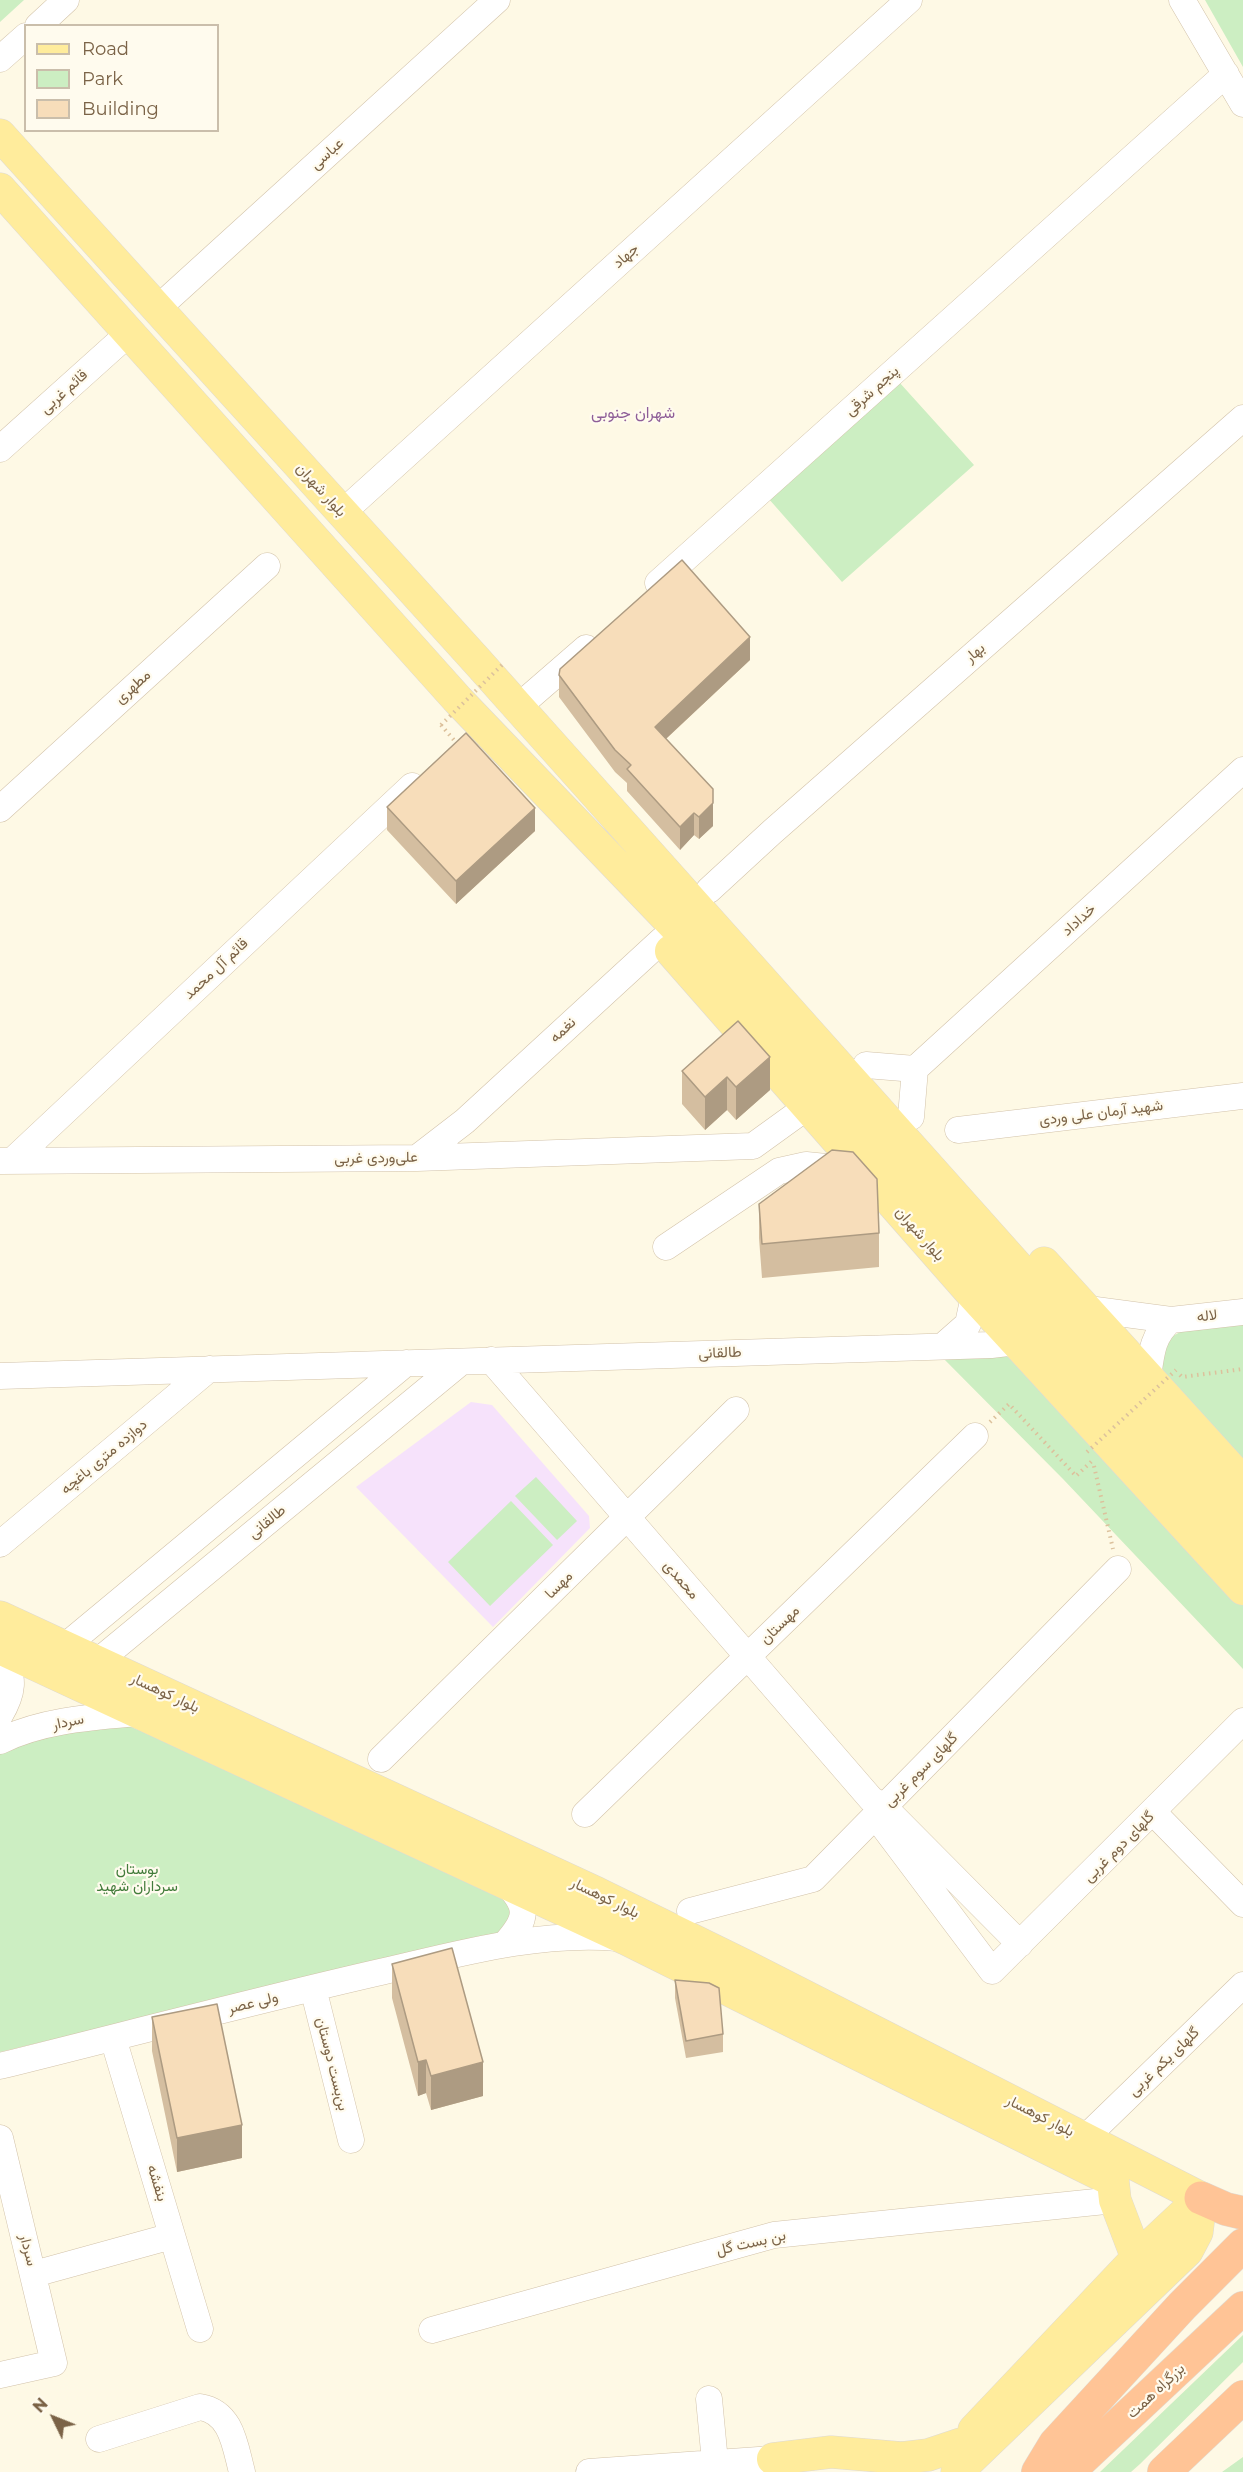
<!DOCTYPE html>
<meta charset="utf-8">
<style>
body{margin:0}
#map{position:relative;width:1243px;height:2472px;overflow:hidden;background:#fef9e5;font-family:Montserrat,sans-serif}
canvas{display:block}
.legend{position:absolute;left:24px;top:24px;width:195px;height:108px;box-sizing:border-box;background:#fffbee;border:2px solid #cabeab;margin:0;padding:8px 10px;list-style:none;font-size:18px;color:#7b6347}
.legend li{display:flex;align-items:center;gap:12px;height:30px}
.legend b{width:30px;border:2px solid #cabeab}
.north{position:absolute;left:24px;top:2388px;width:60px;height:60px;-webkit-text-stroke:4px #fffbee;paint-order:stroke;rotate:313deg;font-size:16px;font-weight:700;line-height:24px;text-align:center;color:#7b6347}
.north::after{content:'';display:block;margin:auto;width:21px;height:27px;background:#7b6347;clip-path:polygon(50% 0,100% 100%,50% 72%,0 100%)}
</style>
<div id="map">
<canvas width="1243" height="2472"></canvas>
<ul class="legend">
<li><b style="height:8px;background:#ffec9c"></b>Road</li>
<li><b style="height:16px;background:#cceec2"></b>Park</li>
<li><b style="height:16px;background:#f7ddba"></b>Building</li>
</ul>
<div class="north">N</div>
</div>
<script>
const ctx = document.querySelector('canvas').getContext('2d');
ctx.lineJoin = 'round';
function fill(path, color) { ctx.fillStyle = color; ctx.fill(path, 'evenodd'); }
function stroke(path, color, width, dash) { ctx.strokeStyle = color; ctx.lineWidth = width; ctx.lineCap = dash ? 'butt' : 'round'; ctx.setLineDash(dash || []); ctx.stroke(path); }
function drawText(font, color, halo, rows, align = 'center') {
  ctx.font = font + ' Montserrat,Vazirmatn,sans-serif'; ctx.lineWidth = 4.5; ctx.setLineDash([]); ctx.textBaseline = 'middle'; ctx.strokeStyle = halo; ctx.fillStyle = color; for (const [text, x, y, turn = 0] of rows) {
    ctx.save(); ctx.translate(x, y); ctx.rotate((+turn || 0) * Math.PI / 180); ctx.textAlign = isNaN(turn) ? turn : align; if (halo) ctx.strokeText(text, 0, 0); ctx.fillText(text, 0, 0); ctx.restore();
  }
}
fill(new Path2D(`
 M471 1402 492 1405 589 1516 590 1528 493 1627 356 1487Z`), '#f6e2fb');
fill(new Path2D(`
 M0 0H24L0 22Z
 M1205 0H1243V67Z
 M899 382 974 465 842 582 768 498Z
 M1243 1322V1472L1166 1387 1157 1354 1173 1336 1189 1327Z
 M1007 1354 1243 1602V1669L1063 1479 940 1355Z
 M536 1477 577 1521 557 1540 515 1496Z
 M511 1501 553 1545 490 1606 448 1562Z
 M129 1726 405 1845 514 1902 505 1932 0 2052V1753L45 1733Z
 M1243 2335V2362L1140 2464 1131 2472H1100Z
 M1243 2457V2472H1222Z`), '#cceec2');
const minor = new Path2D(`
 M1182 0 1243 104
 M38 26 66 0
 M0 59 26 36
 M158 308 497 0
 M0 449 128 334
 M342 513 909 0
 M658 583 1226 74
 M518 707 586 648
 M0 809 267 566
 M709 890 772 832 1243 418
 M866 1065 915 1069 911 1117
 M915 1069 1243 770
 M958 1130 1243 1096
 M417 1158 465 1121 662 940
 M0 1161 417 1158 753 1146 807 1107
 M12 1161 412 786
 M666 1247 779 1171 806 1165 846 1169
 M1088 1309 1171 1320 1243 1312
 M943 1346 968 1324 974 1296
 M491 1360 871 1799 884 1807 1020 1944
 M0 1376 991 1345 1016 1342
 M1148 1378C1151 1355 1152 1335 1171 1320
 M0 1544 209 1369
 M0 1658C17 1676 12 1695 0 1715
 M51 1658 406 1363
 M85 1672 461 1362
 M0 1741C42 1720 93 1717 139 1713
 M381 1759 736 1410
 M1154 1813 1243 1904
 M585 1814 975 1436
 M880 1822 992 1971 1243 1721
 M505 1882C529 1907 528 1918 506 1943
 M690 1911 813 1879 1118 1569
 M313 1988 351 2140
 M113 2038 200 2329
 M0 2066C125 2035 250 2002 376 1973 455 1955 536 1931 618 1938
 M0 2138 54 2363 0 2375
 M1084 2139 1243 1985
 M34 2274 172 2236
 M432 2330 774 2235 1115 2200
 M709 2399 715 2462
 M99 2439 200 2407C232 2412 235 2446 242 2472
 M589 2472 773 2459`);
const major = new Path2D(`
 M0 135 476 660 1134 1397 1243 1515
 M0 189 458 700 713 966 1034 1323 1243 1550
 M671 951 974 1296 1243 1589
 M1044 1263 1243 1482
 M0 1617 597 1893 746 1966 1201 2198
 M0 1648 626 1939 1113 2181 1115 2200 1137 2258
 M974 2430 1137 2258 1201 2198
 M773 2459 831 2452 902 2458 928 2455 961 2444
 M957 2472 1187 2251 1197 2232 1201 2198`);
const highway = new Path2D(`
 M1201 2198 1226 2209 1243 2213
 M1038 2472 1055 2444 1182 2306 1243 2245
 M1068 2472 1243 2308
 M1164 2472 1243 2397`);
stroke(minor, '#d2c2a9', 27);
stroke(major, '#dfdad3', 33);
stroke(highway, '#dfdad3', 34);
stroke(new Path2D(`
 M441 725 459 746
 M1180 1375 1182 1377 1243 1369
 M990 1422 1009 1404 1076 1476 1093 1460
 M1094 1466 1113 1549`), '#dcc19c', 4, [1.5, 4.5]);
stroke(minor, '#fff', 26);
stroke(major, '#ffec9c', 32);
stroke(highway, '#ffc496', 33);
stroke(new Path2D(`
 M441 725 505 662
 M1087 1452 1176 1370`), '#dcc19c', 4, [1.5, 4.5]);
fill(new Path2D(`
 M750 660 666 739 713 826 699 839 694 835 680 850 627 791V783L615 772 559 697V675Z
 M387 807 535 831 456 904 387 830Z
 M738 1021 770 1090 736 1120 727 1110 705 1130 682 1104V1071Z
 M759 1204 879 1233V1267L762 1278 759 1238Z
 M392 1964 483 2096 431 2110 426 2093 418 2096 392 1998Z
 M675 1980 723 2034V2052L686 2058 675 1998Z
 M152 2017 242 2158 177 2172 152 2051Z`), '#d4bea0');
fill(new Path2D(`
 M750 637V660L655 749V727Z
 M713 789V826L699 839V817Z
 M535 808V831L456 904V881Z
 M694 813V835L680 850V827Z
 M770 1057V1090L736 1120V1087Z
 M727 1077V1110L705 1130V1097Z
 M426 2060V2093L418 2096V2062Z
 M483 2062V2096L431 2110V2076Z
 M242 2125V2158L177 2172V2138Z`), '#ad9b82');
const building = new Path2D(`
 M682 560 750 637 655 727 713 789V803L699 817 694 813 680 827 627 769 631 765 615 750 559 675 560 669Z
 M466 733 535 808 456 881 387 807Z
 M738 1021 770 1057 736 1087 727 1077 705 1097 682 1071Z
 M832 1150 853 1152 877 1179 879 1233 762 1244 759 1204Z
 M452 1948 483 2062 431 2076 426 2060 418 2062 392 1964Z
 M675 1980 709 1983 719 1988 723 2034 686 2041Z
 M217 2004 242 2125 177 2138 152 2017Z`);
fill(building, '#f7ddba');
stroke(building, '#ad9b82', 1.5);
drawText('15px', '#7b6347', '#fffbee', [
 ["عباسی",327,154,-42],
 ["جهاد",626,256,-42],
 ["پنجم شرقی",872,391,-42],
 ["قائم غربی",64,392,-42],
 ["بلوار شهران",321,490,48],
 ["بهار",975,653,-41],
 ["مطهری",133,687,-42],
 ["خداداد",1079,920,-42],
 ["قائم آل محمد",216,969,-43],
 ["نغمه",563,1030,-43],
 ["شهید آرمان علی وردی",1101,1113,-7],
 ["علی‌وردی غربی",376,1158,-1],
 ["بلوار شهران",920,1234,49],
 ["لاله",1207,1316,-6],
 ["طالقانی",720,1353,-2],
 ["دوازده متری باغچه",104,1457,-40],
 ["طالقانی",267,1522,-40],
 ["محمدی",681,1580,49],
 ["مهسا",559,1585,-45],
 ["مهستان",780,1625,-44],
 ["بلوار کوهسار",165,1693,25],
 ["سردار",68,1722,-12],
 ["گلهای سوم غربی",921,1770,-45],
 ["گلهای دوم غربی",1119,1847,-45],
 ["بلوار کوهسار",605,1898,26],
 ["ولی عصر",253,2003,-14],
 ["گلهای یکم غربی",1164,2062,-44],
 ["بن‌بست دوستان",332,2064,76],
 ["بلوار کوهسار",1040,2116,27],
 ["بنفشه",157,2183,73],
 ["بن بست گل",751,2243,-13],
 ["سردار",28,2250,76],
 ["بزرگراه همت",1156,2391,-43]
]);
drawText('15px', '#427c3b', '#fffbee', [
 ["بوستان",137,1870],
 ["سرداران شهید",137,1887]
]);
drawText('16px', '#8e5e98', '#fffbee', [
 ["شهران جنوبی",633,413]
]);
</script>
